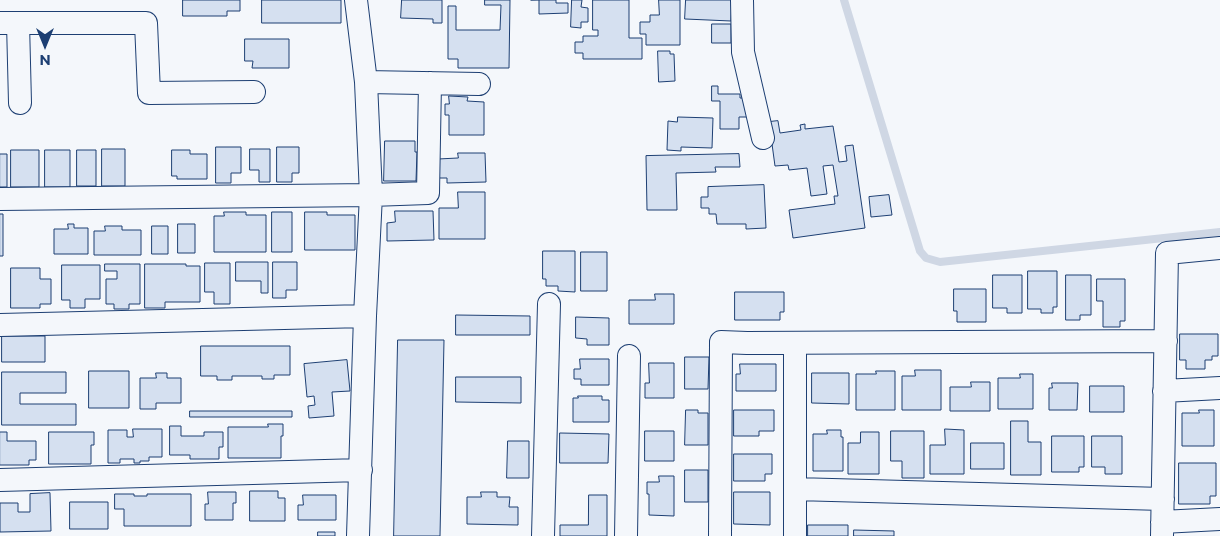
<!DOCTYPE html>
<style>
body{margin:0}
#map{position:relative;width:1220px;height:536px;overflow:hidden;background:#f4f7fb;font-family:Montserrat,sans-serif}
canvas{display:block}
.north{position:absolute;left:20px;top:20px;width:50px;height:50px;-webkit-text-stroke:4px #f4f7fb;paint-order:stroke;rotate:180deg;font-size:14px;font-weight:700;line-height:20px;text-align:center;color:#1d3f73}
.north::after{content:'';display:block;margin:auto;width:18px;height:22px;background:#1d3f73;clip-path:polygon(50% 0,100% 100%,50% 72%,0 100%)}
</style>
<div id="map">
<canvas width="1220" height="536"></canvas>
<div class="north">N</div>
</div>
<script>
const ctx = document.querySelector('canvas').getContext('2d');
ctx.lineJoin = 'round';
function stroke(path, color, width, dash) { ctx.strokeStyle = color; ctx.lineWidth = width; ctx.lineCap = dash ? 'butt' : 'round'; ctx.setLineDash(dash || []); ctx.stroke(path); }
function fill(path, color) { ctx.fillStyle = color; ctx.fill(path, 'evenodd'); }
stroke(new Path2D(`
 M844 0 920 251 926 258 940 262 1220 232`), '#cfd7e4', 8);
const building = new Path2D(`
 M183 0H240V11H227V16H183Z
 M262 0H341V23H262Z
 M402 0H442V23H433V19L401 18Z
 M485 0H510L509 68H458V59H448V6H456V30H500L501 5H485Z
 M531 0H556V3H568V13L539 14V0Z
 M572 0H582L581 7 588 8V22H581V28L571 27Z
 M593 0H629V38H642V59H583V53H575V42H583V36H598V30H593Z
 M659 0H680V45H646V34H640V22H650V15H659Z
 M686 0H732L731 21 685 19Z
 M712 24H731V43H712Z
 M245 39H289V68H252L253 61H245Z
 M658 51H670V54H674L675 81 659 82Z
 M712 86H718V94H740V98H747V117H739V129H720V101H712Z
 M449 96 468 97 467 101 484 102V135H449V115H445V104H449Z
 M678 117 713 118 712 148 681 147V151L667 150 668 121 677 122Z
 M778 121 780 133 801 130 800 125 805 124V129L833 126 839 162 847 161 845 146 853 145 865 228 793 238 789 210 835 204 834 196H838L833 165 823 166 827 194 811 196 807 168 789 170 788 165 775 166 769 122Z
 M385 141H415V152H417L416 181H384Z
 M216 147H241V173H231V183H216Z
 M277 147H299V173H292V182H277Z
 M102 149H125V186H102Z
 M250 149H270V182H259V170H250Z
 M11 150H39V187H11Z
 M45 150H70V187H45Z
 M77 150H96V186H77Z
 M172 150H190V154H207V179H177V176H172Z
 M458 153H485L486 182 447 183V178H438V159L458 158Z
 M0 154H7V187H0Z
 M739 154 740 167H715L716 172 676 173 677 210H647L646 156Z
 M764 185 766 228 746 229V224H717L716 214H709V208H701V197H708V187Z
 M458 192H485V239H439V208H458Z
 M889 195 892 215 871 217 869 197Z
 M395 211H433L434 240 387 241V223L395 222Z
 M224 212H246V215H266V252H214V216H224Z
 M272 212H292V252H272Z
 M305 212H327V215H355V250H305Z
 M0 214H3V256H0Z
 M68 224H74V228H88V254H54V229H68Z
 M178 224H195V253H178Z
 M105 226H122V230H141V255H94V231H105Z
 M152 226H168V254H152Z
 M543 251H575V292L558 291V286H546V279H543Z
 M581 252H607V291H581Z
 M236 262H268V293H261V281H236Z
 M273 262H297V290H286V298H273Z
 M205 263H230V304H214V292H205Z
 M105 264H140V304H129V309H114V304H106V279H117V271H105Z
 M145 264H186V266H200V302H165V308H145Z
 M62 265H100V299H85V308H70V300H62Z
 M11 268H40V279H51V304H40V308H11Z
 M1028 271H1057V307H1053V313H1041V309H1028Z
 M993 275H1022V313H1007V308H993Z
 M1066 275H1091V315H1080V320H1066Z
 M1097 279H1125V321H1120V327H1103V301H1097Z
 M954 289H986V322H957V311H954Z
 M735 292H784V312H780V320H735Z
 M655 294H674V324H629V300H655Z
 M456 315 530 316V335H456Z
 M576 317 609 318V345H587V339L576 338Z
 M1180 334H1218V356H1212V360H1205V369H1186V360H1180Z
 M2 336H45V362H2Z
 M398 340H444L440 536H394Z
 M201 346H290V375H274V379H262V376H232V380H217V376H201Z
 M685 357H709L708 389H685Z
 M580 359H609V385H581V379H574V369H580Z
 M347 360 350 391 332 392 334 416 309 418 308 406 315 405 314 396 307 397 304 364Z
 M649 363H674V398H645V383H649Z
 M740 364H776V391H736V374H740Z
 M915 370H941V410H902V376H915Z
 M89 371H129V408H89Z
 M876 371H895V410H856V374H876Z
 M2 372H66V393H20V404H76V425H2Z
 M156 373H167V378H181V403H156V409H140V378H156Z
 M812 373H849V404L812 403Z
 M1020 374H1033V409H998V378H1020Z
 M456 377H521V403L456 402Z
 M971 382H990V411H950V387H971Z
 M1052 383H1078L1077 410H1049V388H1052Z
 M1090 386H1124V412H1090Z
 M578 396H602V400H609V422H573V398H578Z
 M686 410H698V413H708V445H685Z
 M734 410H774V431H759V436H734Z
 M1199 410H1214V446H1182V413H1199Z
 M190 411H292V417H190Z
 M1011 421H1028V442H1041V475H1011Z
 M268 424H283V436H281V458H228V427H268Z
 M170 426H181V436H204V432H223V447H219V459H190V455H170Z
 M133 429H162V457H149V461H140V463H134V459H120V463H108V430H127V437H133Z
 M945 429 964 430V474H930V445H945Z
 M827 430H841V437H843V471H813V434H827Z
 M645 431H674V461H645Z
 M891 431H924V478H902V461H891Z
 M0 432H7V441H36V460H29V465H0Z
 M49 432H94V445H91V464H49Z
 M861 432H879V474H848V443H860Z
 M560 433 609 434 608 463H560Z
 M1052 436H1084V467H1079V472H1052Z
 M1092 436H1122V474H1105V467H1092Z
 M508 441H529V478H507Z
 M971 443H1004V469H971Z
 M734 454H772V474H765V481H734Z
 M1179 463H1216V496H1210V504H1179Z
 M685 470H708V502H685Z
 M659 476H674V516L649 515V494H647V482H659Z
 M250 491H278V498H285V521H250Z
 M208 492H236V503H233V520H205V504H208Z
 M481 492H497V497H510L509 507H518V525L467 524V497H481Z
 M734 492H770V525L734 524Z
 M50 493 51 531 0 532V503H18V512H30V494Z
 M115 494H134V496H147V494H191V526H124V509H115Z
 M303 495H336V520H298V505H303Z
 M589 495H607V536H560V525H588Z
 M70 502H108V529H70Z
 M808 525H848V536H808Z
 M854 530 894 531V536H854Z
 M318 532H335V536H318Z`);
fill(building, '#d5e0f0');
stroke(building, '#1d3f73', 1);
const minor = new Path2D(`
 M356 0 366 82 371 195 365 316 358 536
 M742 0 743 52 763 138
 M0 23H146L149 93 254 92
 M18 23 20 103
 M366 82 479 84
 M0 199 371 195 428 193 430 83
 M0 325 365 316
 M1164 391 1220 388
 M0 480 361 470
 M795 489 1163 499
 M1162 522 1220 519
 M543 536 549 304
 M626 536 629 356
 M720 536 721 342 747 343 1166 341
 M795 536V343
 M1162 536 1167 253 1220 248`);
stroke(minor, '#1d3f73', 24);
stroke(minor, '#f4f7fb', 22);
</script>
